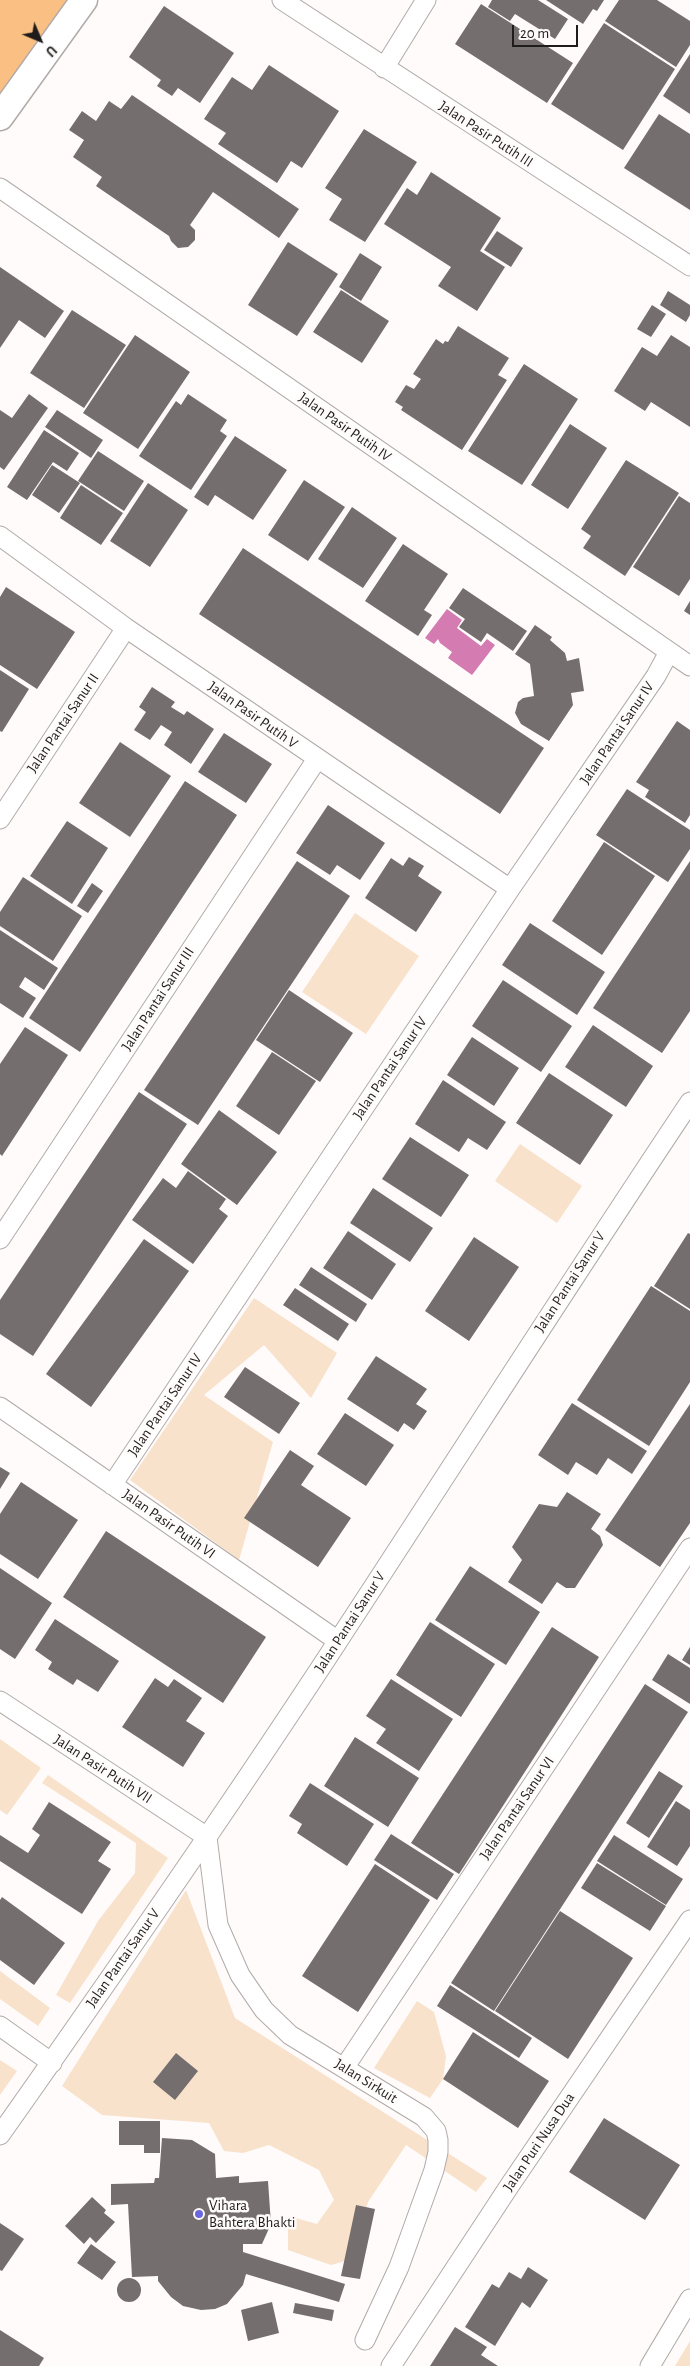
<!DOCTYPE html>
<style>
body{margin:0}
#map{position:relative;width:690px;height:2366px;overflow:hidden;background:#fefbfa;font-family:"Alegreya Sans",sans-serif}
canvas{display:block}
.north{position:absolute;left:15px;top:15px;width:50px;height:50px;-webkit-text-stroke:4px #fefbfa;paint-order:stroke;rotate:135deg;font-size:14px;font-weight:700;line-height:20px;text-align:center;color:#1f1c1c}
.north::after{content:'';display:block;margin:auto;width:18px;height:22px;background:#1f1c1c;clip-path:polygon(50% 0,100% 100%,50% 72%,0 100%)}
.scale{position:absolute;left:512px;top:25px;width:66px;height:22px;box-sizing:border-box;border:2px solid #1f1c1c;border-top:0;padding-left:6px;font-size:15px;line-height:18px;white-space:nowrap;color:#1f1c1c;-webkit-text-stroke:4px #fefbfa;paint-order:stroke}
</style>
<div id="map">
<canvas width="690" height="2366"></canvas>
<div class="north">U</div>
<div class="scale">20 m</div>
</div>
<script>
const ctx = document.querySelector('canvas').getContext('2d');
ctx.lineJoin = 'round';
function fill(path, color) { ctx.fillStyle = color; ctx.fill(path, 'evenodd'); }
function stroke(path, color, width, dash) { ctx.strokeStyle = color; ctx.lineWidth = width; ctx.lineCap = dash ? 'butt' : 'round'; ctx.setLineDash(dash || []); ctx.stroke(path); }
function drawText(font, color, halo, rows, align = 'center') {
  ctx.font = font + ' "Alegreya Sans",sans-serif'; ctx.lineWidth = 5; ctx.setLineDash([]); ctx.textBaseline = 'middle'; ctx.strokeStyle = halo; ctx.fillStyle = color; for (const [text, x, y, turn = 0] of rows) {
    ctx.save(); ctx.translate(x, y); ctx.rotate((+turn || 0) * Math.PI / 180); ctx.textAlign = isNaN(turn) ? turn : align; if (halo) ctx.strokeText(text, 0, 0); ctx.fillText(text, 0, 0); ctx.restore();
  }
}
fill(new Path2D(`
 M355 913 419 956 366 1034 302 992Z
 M520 1144 582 1186 557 1223 495 1181Z
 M254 1298 337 1353 311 1398 264 1345 204 1395 273 1442 239 1560 130 1480Z
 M0 1739 41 1768 7 1815 0 1810Z
 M48 1775 168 1858 70 2003 56 1995 98 1921 135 1873 136 1843 42 1783Z
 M186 1890 235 2018 487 2178 476 2192 406 2145 368 2202 352 2259 331 2265 288 2250V2216L317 2224 334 2200 319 2170 269 2145 243 2153 224 2151 209 2123 102 2115 62 2086Z
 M0 1971 50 2008 38 2026 0 1999Z
 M417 2001 434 2012 446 2056 443 2079 430 2098 374 2068Z
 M0 2060 17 2071 0 2095Z
 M690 2341V2366H675Z`), '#f9e2cb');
fill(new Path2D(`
 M0 0H84L0 117Z`), '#fac083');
fill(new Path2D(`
 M447 609 462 620 457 628 481 646 487 639 495 645 472 675 448 658 452 652 440 643 438 639 434 644 425 638Z`), '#d47bb2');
fill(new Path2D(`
 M492 0H538L568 19 555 39 515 14 510 21 488 7Z
 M546 0H604L597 11 593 9 583 24Z
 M619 0H657L690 21V45L676 67 605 21Z
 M481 4 573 63 547 103 455 44Z
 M164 6 234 53 200 103 178 88 172 96 157 86 161 80 129 57Z
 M604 23 675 69 623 150 551 104Z
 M690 54V114L663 96Z
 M269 65 339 111 302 168 291 161 277 183 218 144 226 133 204 119 232 77 252 90Z
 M132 95 299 209 279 238 213 192 190 225 195 230V240L188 247 178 248 171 241 169 236 96 186 102 177 73 157 84 140 69 130 82 111 96 121 109 101 121 109Z
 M659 114 690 134V210L624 168Z
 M364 129 417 162 365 242 329 220 342 199 325 188Z
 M431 172 501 218 480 251 505 267 477 311 438 286 451 267 384 224 407 188 417 195Z
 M497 231 523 248 511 267 484 250Z
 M288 242 338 274 297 336 248 305Z
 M360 253 382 267 361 301 339 287Z
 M0 267 64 311 45 338 19 320 0 348Z
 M341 290 389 321 362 363 313 332Z
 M668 291 690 305V315L686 322 660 305Z
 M652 305 666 314 651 337 637 329Z
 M72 310 126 345 84 408 30 373Z
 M458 326 509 358 498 375 507 380 462 450 401 410 403 407 395 402 406 385 414 389 421 379 413 374 436 339 443 344 445 341 448 342Z
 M135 335 190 372 138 449 83 413Z
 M671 335 690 347V427L651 402 645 411 614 391 642 347 657 356Z
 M524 364 578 399 522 485 468 451Z
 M29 394 48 408 4 470 0 467V410L12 418Z
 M188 394 227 420 220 431 227 436 191 490 139 456 176 401 181 405Z
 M57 410 103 440 91 458 45 427Z
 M570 424 607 448 568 509 531 485Z
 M44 430 79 453 67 471 53 462 27 500 7 487Z
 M235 436 287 470 253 520 215 495 208 506 194 497Z
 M98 451 144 481 124 511 78 481Z
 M626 460 679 493 625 576 583 548 591 536 581 529Z
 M52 465 80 483 59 513 32 495Z
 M304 480 345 507 308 561 268 535Z
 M148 483 188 510 150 567 110 541Z
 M81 485 123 513 101 545 60 518Z
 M679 496 690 503V579L679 596 633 567Z
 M352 507 397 538 363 588 318 559Z
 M403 544 448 574 424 610 432 615 418 636 365 601Z
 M243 548 544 748 500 814 199 614Z
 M6 587 75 632 37 689 0 665V597Z
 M463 588 527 631 513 651 487 633 481 642 459 627 465 619 449 608Z
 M690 601V615L684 611Z
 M535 625 552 637 550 640 565 653 567 661 579 658 584 691 571 693 573 705 549 741 521 724 515 713 518 702 523 698 534 696 530 664 515 654Z
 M0 670 29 689 2 732 0 731Z
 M152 687 175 702 171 707 184 715 187 711 214 729 191 764 164 745 172 732 161 725 150 740 134 730 146 712 139 707Z
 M677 721 690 730V815L685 823 645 797 649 790 636 782Z
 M224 733 272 764 246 803 198 772Z
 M120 742 171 776 130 837 79 803Z
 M185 781 237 815 80 1052 29 1018Z
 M627 789 690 830V849L668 882 596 835Z
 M328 805 385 843 360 880 337 865 330 875 296 853Z
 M67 821 108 848 72 904 30 876Z
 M604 842 655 876 602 955 552 921Z
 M409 857 424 866 418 876 442 892 416 932 365 898 391 858 403 866Z
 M297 861 350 896 198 1125 144 1090Z
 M690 861V1011L662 1053 593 1008Z
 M23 877 82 916 53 961 0 926V912Z
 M92 883 103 891 88 913 77 906Z
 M530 923 605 972 577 1015 502 965Z
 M0 930 58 968 44 990 25 977 19 987 36 998 23 1018 0 1003Z
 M503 980 572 1026 541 1072 472 1026Z
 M289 990 353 1033 320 1082 256 1040Z
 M593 1025 653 1066 626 1107 565 1067Z
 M25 1027 68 1055 2 1156 0 1154V1064Z
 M472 1037 519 1068 494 1106 447 1075Z
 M272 1052 316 1081 279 1135 236 1106Z
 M549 1073 613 1115 580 1165 516 1123Z
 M443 1080 506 1122 487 1150 468 1138 459 1152 415 1124Z
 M139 1092 187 1124 33 1356 0 1334V1300Z
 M219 1110 277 1152 237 1205 181 1164Z
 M410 1137 469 1175 441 1217 382 1179Z
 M188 1171 226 1199 219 1209 228 1216 193 1264 132 1220 163 1178 176 1188Z
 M373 1188 433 1228 410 1262 350 1223Z
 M348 1231 396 1264 372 1300 323 1268Z
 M688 1233 690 1234V1309L654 1286Z
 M474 1237 519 1267 469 1341 425 1311Z
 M144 1239 189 1271 91 1407 46 1374Z
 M311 1267 367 1304 356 1322 299 1285Z
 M651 1286 690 1311V1382L649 1446 577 1400Z
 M295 1288 349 1324 338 1341 283 1305Z
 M376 1356 427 1389 416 1404 427 1411 414 1430 404 1423 398 1432 347 1399Z
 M245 1367 300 1403 279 1434 224 1397Z
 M572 1403 647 1451 632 1474 608 1458 597 1475 576 1462 568 1475 538 1455Z
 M690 1404V1523L660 1567 605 1530Z
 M345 1413 394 1445 366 1486 317 1454Z
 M290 1450 314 1466 301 1485 351 1518 318 1567 244 1518Z
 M0 1467 10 1473 0 1489Z
 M21 1482 78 1520 38 1579 0 1554V1514Z
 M567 1492 601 1514 591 1529 600 1536 603 1545 575 1588H566L557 1582 542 1604 508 1582 522 1560 512 1547 539 1504 557 1507Z
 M106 1531 266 1637 223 1703 63 1597Z
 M470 1566 540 1612 506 1665 435 1620Z
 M0 1568 52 1603 15 1659 0 1649Z
 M55 1619 119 1661 98 1692 77 1679 73 1685 48 1669 52 1662 35 1650Z
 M430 1622 495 1664 461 1717 396 1675Z
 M552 1627 599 1657 459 1874 411 1843Z
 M690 1647V1665L682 1660Z
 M668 1654 690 1668V1704L652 1680Z
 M155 1678 168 1687 174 1679 202 1698 186 1721 205 1733 183 1767 122 1727Z
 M391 1679 453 1719 419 1771 376 1743 386 1729 366 1716Z
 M645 1684 688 1712 494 2011 451 1983Z
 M355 1737 419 1778 388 1827 324 1786Z
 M659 1771 683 1786 649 1838 626 1823Z
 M310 1783 374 1824 347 1866 297 1833 302 1824 289 1816Z
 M676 1801 690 1810V1846L677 1866 647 1847Z
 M49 1802 111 1842 98 1861 111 1869 82 1914 0 1861V1835L28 1853 40 1835 32 1829Z
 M391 1834 454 1874 437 1900 374 1860Z
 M614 1835 683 1879 666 1905 597 1861Z
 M597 1863 666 1906 650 1931 581 1888Z
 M375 1864 430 1900 358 2012 302 1976Z
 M2 1897 65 1943 34 1985 0 1960V1900Z
 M560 1911 633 1958 568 2059 495 2011Z
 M450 1985 532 2038 519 2058 437 2006Z
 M473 2032 549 2081 518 2128 443 2079Z
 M176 2053 198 2071 175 2100 153 2082Z
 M604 2118 680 2165 645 2220 569 2172Z
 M119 2121H160V2153H144V2145H119Z
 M162 2138 192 2140 215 2154 216 2178 239 2176V2183L268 2181 271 2224 262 2244H243V2252L345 2284 339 2302 246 2274 243 2285 227 2304 215 2309 201 2310 183 2306 171 2297 158 2281V2276L132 2277 128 2204 111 2205V2184L154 2183 155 2178H159Z
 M92 2197 106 2210 104 2213 115 2222 96 2243 90 2237 84 2244 65 2226Z
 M356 2205 375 2209 360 2279 341 2276Z
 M0 2223 24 2239 2 2271 0 2270Z
 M91 2244 116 2262 102 2280 77 2263Z
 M528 2267 548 2280 530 2308 522 2302 495 2346 465 2327 492 2284 499 2288 509 2272 521 2279Z
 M117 2290a12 12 0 1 1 24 0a12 12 0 1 1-24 0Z
 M272 2302 279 2333 248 2341 241 2310Z
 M295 2303 334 2310 332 2321 293 2313Z
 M455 2327 487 2347 481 2355 498 2366H430Z
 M0 2330 44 2358 39 2366H0Z`), '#756e6f');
const street = new Path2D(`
 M282 0 690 266
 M384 68 426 0
 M0 188 690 666
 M0 536 126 628 510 889
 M0 819 126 628
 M0 1239 317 759
 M0 1407 338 1641
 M112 1485 510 889 656 676 669 652
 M0 1701 207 1837 218 1925 240 1975 264 2010 290 2035 424 2117 436 2131 438 2140V2152L434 2170 399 2267 365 2340
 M0 2026 52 2063
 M344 2068 690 1548
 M0 2135C115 1972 229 1808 338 1641 456 1461 571 1280 690 1102
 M391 2366 510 2185 690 1920
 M650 2366 690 2299`);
const secondary = new Path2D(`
 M0 117 84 0`);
stroke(street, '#b1aaa9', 21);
stroke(secondary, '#b1aaa9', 29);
stroke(street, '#fff', 19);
stroke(secondary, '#fff', 26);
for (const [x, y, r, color] of [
 [199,2214,5,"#6a67e0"]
]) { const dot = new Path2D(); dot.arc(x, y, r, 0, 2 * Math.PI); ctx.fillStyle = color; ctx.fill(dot); stroke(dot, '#fefbfa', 2); }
drawText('15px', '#1f1c1c', '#fefbfa', [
 ["Jalan Pasir Putih III",486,134,33],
 ["Jalan Pasir Putih IV",345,427,35],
 ["Jalan Pasir Putih V",253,715,35],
 ["Jalan Pantai Sanur II",63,723,-56],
 ["Jalan Pantai Sanur IV",617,733,-56],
 ["Jalan Pantai Sanur III",158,999,-57],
 ["Jalan Pantai Sanur IV",390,1068,-56],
 ["Jalan Pantai Sanur V",570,1282,-57],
 ["Jalan Pantai Sanur IV",165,1405,-56],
 ["Jalan Pasir Putih VI",169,1524,35],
 ["Jalan Pantai Sanur V",350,1622,-57],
 ["Jalan Pasir Putih VII",103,1769,33],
 ["Jalan Pantai Sanur VI",517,1808,-56],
 ["Jalan Pantai Sanur V",123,1958,-55],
 ["Jalan Sirkuit",366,2081,32],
 ["Jalan Puri Nusa Dua",539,2142,-56]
]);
drawText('15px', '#1f1c1c', '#fefbfa', [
 ["Vihara",209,2205],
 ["Bahtera Bhakti",209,2222]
], 'left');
</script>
